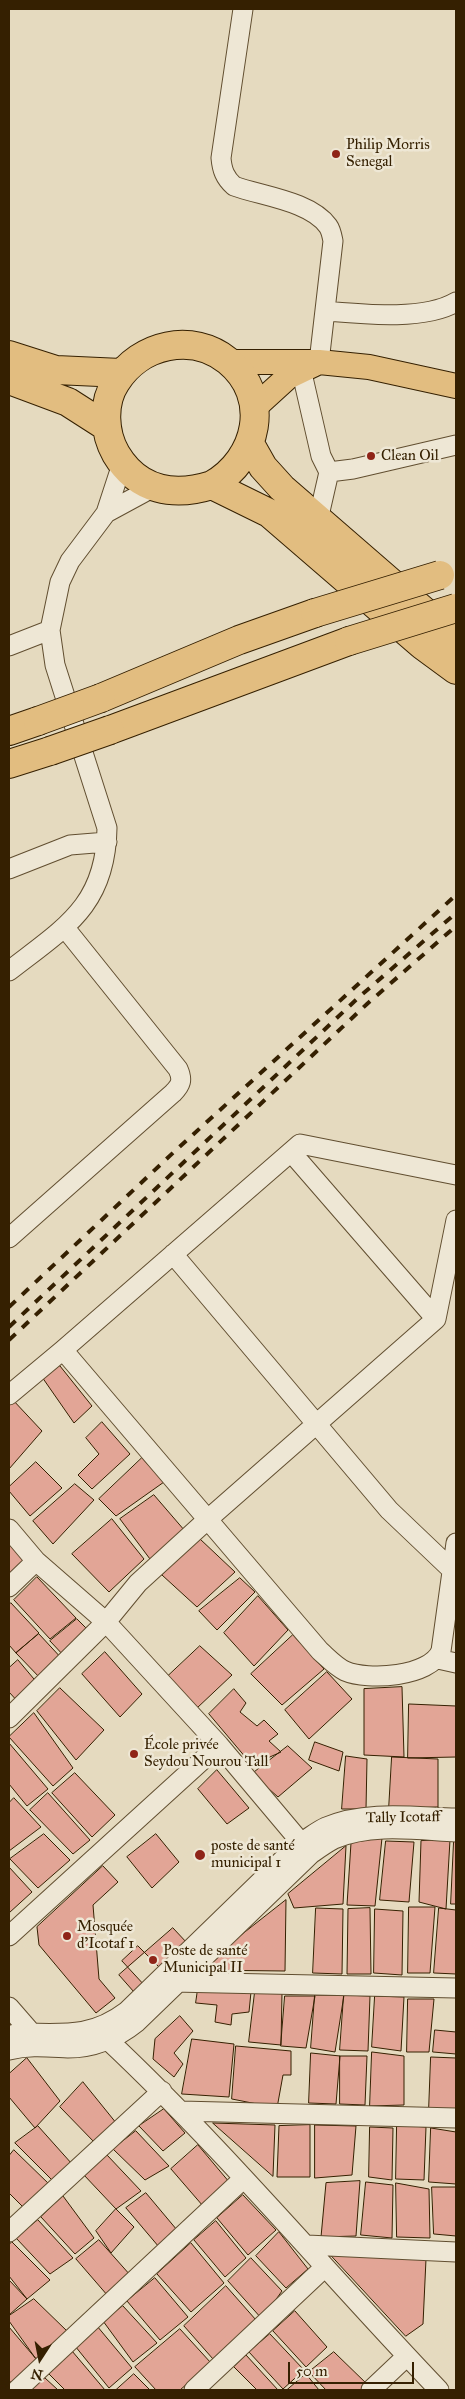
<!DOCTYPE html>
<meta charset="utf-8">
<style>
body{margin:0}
#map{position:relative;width:465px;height:2399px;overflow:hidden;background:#e5dabf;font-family:"IM FELL Great Primer",serif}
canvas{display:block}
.frame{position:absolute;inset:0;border:10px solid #352001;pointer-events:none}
.north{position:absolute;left:15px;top:2334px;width:50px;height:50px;-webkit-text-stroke:4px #eee7d5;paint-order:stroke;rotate:191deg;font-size:14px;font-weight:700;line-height:20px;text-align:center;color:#352001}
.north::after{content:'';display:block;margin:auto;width:18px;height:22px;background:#352001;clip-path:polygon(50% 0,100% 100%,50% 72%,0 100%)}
.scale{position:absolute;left:288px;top:2362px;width:126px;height:22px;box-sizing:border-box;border:2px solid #352001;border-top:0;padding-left:6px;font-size:15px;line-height:18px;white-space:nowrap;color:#352001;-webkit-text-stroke:4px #eee7d5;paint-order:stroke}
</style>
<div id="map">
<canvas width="465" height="2399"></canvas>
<div class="frame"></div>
<div class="north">N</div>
<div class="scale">50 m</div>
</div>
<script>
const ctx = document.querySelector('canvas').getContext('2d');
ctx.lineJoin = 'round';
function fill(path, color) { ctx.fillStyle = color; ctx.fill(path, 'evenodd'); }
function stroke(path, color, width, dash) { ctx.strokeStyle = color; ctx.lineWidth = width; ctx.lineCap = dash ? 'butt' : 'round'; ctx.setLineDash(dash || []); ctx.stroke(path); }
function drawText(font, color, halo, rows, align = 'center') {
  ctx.font = font + ' "IM FELL Great Primer",serif'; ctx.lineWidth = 5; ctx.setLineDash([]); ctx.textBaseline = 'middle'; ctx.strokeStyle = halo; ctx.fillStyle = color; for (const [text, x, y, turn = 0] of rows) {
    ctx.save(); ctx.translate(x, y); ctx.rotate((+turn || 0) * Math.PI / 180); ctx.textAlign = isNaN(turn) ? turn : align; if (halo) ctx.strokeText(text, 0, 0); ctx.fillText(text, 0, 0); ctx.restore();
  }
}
const building = new Path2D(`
 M60 1366 92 1406 74 1423 42 1377Z
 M12 1399 42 1431 9 1469V1402Z
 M102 1422 130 1454 92 1489 78 1475 99 1454 86 1438Z
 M142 1458 164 1482 116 1516 99 1499Z
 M36 1462 62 1488 30 1516 9 1491V1487Z
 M75 1484 94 1500 53 1544 33 1521Z
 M154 1495 185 1531 150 1559 120 1519Z
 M112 1519 144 1559 109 1592 72 1554Z
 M200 1539 235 1572 197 1607 162 1575Z
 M9 1543 26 1562 9 1576Z
 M37 1577 76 1618 50 1639 14 1600Z
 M240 1578 255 1592 217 1630 199 1611Z
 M258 1596 288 1630 254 1666 224 1633Z
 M11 1603 39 1633 16 1653 9 1645V1605Z
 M77 1619 93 1635 66 1658 50 1641Z
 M39 1634 64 1661 42 1680 16 1653Z
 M293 1635 324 1669 282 1705 251 1674Z
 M200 1646 232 1675 197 1708 166 1678Z
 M105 1652 142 1694 120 1717 82 1674Z
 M18 1660 39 1685 20 1704 9 1692V1668Z
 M327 1672 352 1699 309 1739 285 1710Z
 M402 1687 404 1757 364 1755V1689Z
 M60 1688 104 1730 76 1760 37 1711Z
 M234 1689 246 1703 240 1712 257 1726 264 1720 278 1734 269 1741 281 1752 252 1765 209 1714Z
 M409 1704 456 1706V1757L408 1758Z
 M34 1713 73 1768 53 1786 9 1737Z
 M315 1742 343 1752 339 1771 309 1760Z
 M9 1743 48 1789 27 1806 9 1784Z
 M288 1746 312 1768 278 1797 252 1774Z
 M346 1756 367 1759 366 1809H342Z
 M392 1757 438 1759V1807L389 1809Z
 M217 1770 249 1808 227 1824 198 1789Z
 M75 1773 115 1815 92 1837 52 1793Z
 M48 1793 90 1840 73 1854 30 1810Z
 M14 1798 41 1827 9 1851V1803Z
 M44 1834 70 1860 38 1888 10 1859Z
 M156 1834 179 1862 152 1888 127 1857Z
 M382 1838 375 1906 347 1905 351 1843Z
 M450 1840 446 1909 419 1902 421 1841Z
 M386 1841 414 1842 409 1902 380 1900Z
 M454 1841H456V1904H451Z
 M346 1846 343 1904 294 1908 288 1894Z
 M103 1866 118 1882 93 1905 99 1979 115 1998 96 2013 39 1945 37 1927Z
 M9 1867 32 1892 9 1913Z
 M286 1900 285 1971 197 1970Z
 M409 1907H435L430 1973H408Z
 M316 1908 343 1909 342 1974 313 1973Z
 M370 1908 371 1974H347L348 1909Z
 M439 1908 456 1910V1974L434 1973Z
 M375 1909 403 1911 402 1975 374 1973Z
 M173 1928 188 1944 134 1992 119 1975Z
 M138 1946 164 1972 146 1987 122 1961Z
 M198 1989 251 1992 249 2012 232 2014 231 2025 215 2022 217 2005 196 2003Z
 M255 1992 282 1993 281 2045 249 2042Z
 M315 1995H344L335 2052 311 2048Z
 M344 1995 370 1996 368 2051 340 2050Z
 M285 1996H315L306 2048 281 2046Z
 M375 1996 404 1997 401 2051 372 2047Z
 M408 1999H434L429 2052H407Z
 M180 2016 193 2031 174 2053 183 2064 174 2077 153 2059 155 2039Z
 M435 2030 456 2032V2054L433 2052Z
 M192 2039 234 2044 229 2097 182 2094Z
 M236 2046 291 2051V2075H283L277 2108 232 2099Z
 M372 2052 404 2056V2105L370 2106Z
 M311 2053 340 2056 336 2104 309 2103Z
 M340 2056H367L365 2105 340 2104Z
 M431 2057 456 2058V2111L429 2110Z
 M27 2058 60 2101 35 2128 9 2097V2074Z
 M83 2082 117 2124 96 2144 60 2107Z
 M164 2109 185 2133 163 2151 139 2126Z
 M213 2123 275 2125 273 2176Z
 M310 2125V2177H277L279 2126Z
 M315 2125 356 2126 352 2175 315 2178Z
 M397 2125 426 2127 424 2180 396 2179Z
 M38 2126 72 2164 52 2180 15 2143Z
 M370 2127 393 2128 392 2180 369 2177Z
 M431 2128 456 2132V2184L429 2182Z
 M136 2131 169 2166 145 2180 113 2149Z
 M198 2145 230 2183 203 2206 171 2169Z
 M14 2150 50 2185 25 2209 9 2193V2156Z
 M107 2155 141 2191 116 2209 83 2174Z
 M360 2181 356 2236 321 2237 326 2183Z
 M366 2182 393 2185 392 2238 361 2235Z
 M396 2183 429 2189 430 2238 397 2237Z
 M432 2187H456V2236L434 2234Z
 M146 2193 177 2230 159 2247 126 2208Z
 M243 2195 276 2230 248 2255 217 2218Z
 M63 2196 94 2238 75 2254 41 2217Z
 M116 2209 134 2227 111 2253 96 2231Z
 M38 2220 73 2258 50 2274 16 2238Z
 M216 2221 246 2258 225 2277 194 2240Z
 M279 2232 308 2269 286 2288 256 2256Z
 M99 2240 131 2276 108 2296 76 2259Z
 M12 2242 50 2280 27 2299 9 2276V2245Z
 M191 2243 224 2283 191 2312 157 2274Z
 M328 2252 426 2259 423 2324 406 2336Z
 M251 2258 282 2291 262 2319 228 2281Z
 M155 2278 188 2317 160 2340 127 2301Z
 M9 2280 27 2299 9 2315Z
 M226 2286 256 2320 213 2359 184 2326Z
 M34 2299 67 2331 36 2359 9 2321V2316Z
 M123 2306 157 2343 133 2362 103 2321Z
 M295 2311 327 2347 306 2367 273 2331Z
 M97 2326 132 2368 109 2388 75 2346Z
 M9 2327 37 2360 11 2383 9 2380Z
 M180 2329 211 2363 180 2390H156L135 2367Z
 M270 2334 304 2370 283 2389 249 2352Z
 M72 2351 105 2390H65L47 2372Z
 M334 2352 368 2385 362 2390H326L309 2372Z
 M246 2355 278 2390H257L234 2367Z
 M134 2374 150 2390H116Z
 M306 2374 319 2390H287Z
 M45 2378 58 2390H31Z`);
fill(building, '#e2a596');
stroke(building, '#352001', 1);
const minor = new Path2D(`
 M243 9 221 158C222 170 225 178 234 186 261 196 310 201 328 226 331 230 332 236 333 241L319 362
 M325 311C361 314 424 321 456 302
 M301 369 321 456 329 472 318 520
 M329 472 353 469 456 445
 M106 513 154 487
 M9 646 50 630
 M9 869 70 845 107 842
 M9 971C64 928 106 906 107 828L55 665 50 630 60 582 70 561 106 513 122 464
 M291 1152 436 1319
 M9 1238 173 1093C181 1085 183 1080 178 1069L65 928
 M173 1254 389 1510 452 1570
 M63 1350 320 1651C328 1658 335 1666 345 1671 368 1681 430 1677 441 1651L456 1543
 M9 1395 63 1350 300 1144 456 1175
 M9 1529 36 1561 106 1622 219 1745 309 1852
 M9 1587 36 1561
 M438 1659 456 1663
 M9 1718 106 1622 138 1583 207 1520 436 1319 456 1220
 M9 1936 219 1745
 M173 1982 456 1988
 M9 2007 36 2038
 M102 2031 108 2040C225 2150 328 2274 439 2390
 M9 2036 18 2033C61 2033 90 2039 127 2011L300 1843C309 1838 317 1831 326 1827 366 1810 414 1817 456 1818
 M9 2050C29 2045 47 2047 68 2048 93 2048 117 2038 137 2022L311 1854C318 1849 326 1843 334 1839 371 1823 417 1830 456 1832
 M181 2111 456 2118
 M9 2232 162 2091
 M307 2245 456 2252
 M17 2390 243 2179
 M194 2390 325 2267
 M371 2390 407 2356`);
const major = new Path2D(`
 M228 362H319L369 367 456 386
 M254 408 288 377 315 364`);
const highway = new Path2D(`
 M9 355 56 370 121 373
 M9 380 68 402 107 427
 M250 444 263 467 282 488 456 639
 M212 485C258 459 272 397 228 361 192 332 140 344 116 382 102 403 104 433 116 454 138 491 174 497 212 485L269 513 422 645 456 670
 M101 698 239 640 315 613
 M110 730 349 641
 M9 731 38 721
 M9 764 50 751`);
stroke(minor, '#614e30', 21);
stroke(major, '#352001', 26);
stroke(highway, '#352001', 30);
stroke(minor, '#eee7d5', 19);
stroke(major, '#e2bd80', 24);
stroke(highway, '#e2bd80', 28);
stroke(new Path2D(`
 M9 1307 175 1151 456 895
 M9 1327 358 998 456 913
 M9 1340 367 1004 456 926`), '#352001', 4, [9, 9]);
const highwayBridge = new Path2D(`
 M315 613 440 575
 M349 641 456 608
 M38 721 101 698
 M50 751 110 730`);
stroke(highwayBridge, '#352001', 30, []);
stroke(highwayBridge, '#e2bd80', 28);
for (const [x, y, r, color] of [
 [336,154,5,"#8f2418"],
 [371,456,5,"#8f2418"],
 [134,1754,5,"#8f2418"],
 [200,1855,6,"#8f2418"],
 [67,1936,5,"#8f2418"],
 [153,1960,5,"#8f2418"]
]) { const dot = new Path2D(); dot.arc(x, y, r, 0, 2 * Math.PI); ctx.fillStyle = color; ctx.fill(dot); stroke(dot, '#eee7d5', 2); }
drawText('15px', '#352001', '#eee7d5', [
 ["Philip Morris",346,145],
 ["Senegal",346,162],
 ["Clean Oil",381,456],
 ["École privée",144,1745],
 ["Seydou Nourou Tall",144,1762],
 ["poste de santé",211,1846],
 ["municipal 1",211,1863],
 ["Mosquée",77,1927],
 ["d'Icotaf 1",77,1944],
 ["Poste de santé",163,1951],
 ["Municipal II",163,1968]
], 'left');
drawText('15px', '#352001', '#eee7d5', [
 ["Tally Icotaff",403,1818,-1]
]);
</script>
